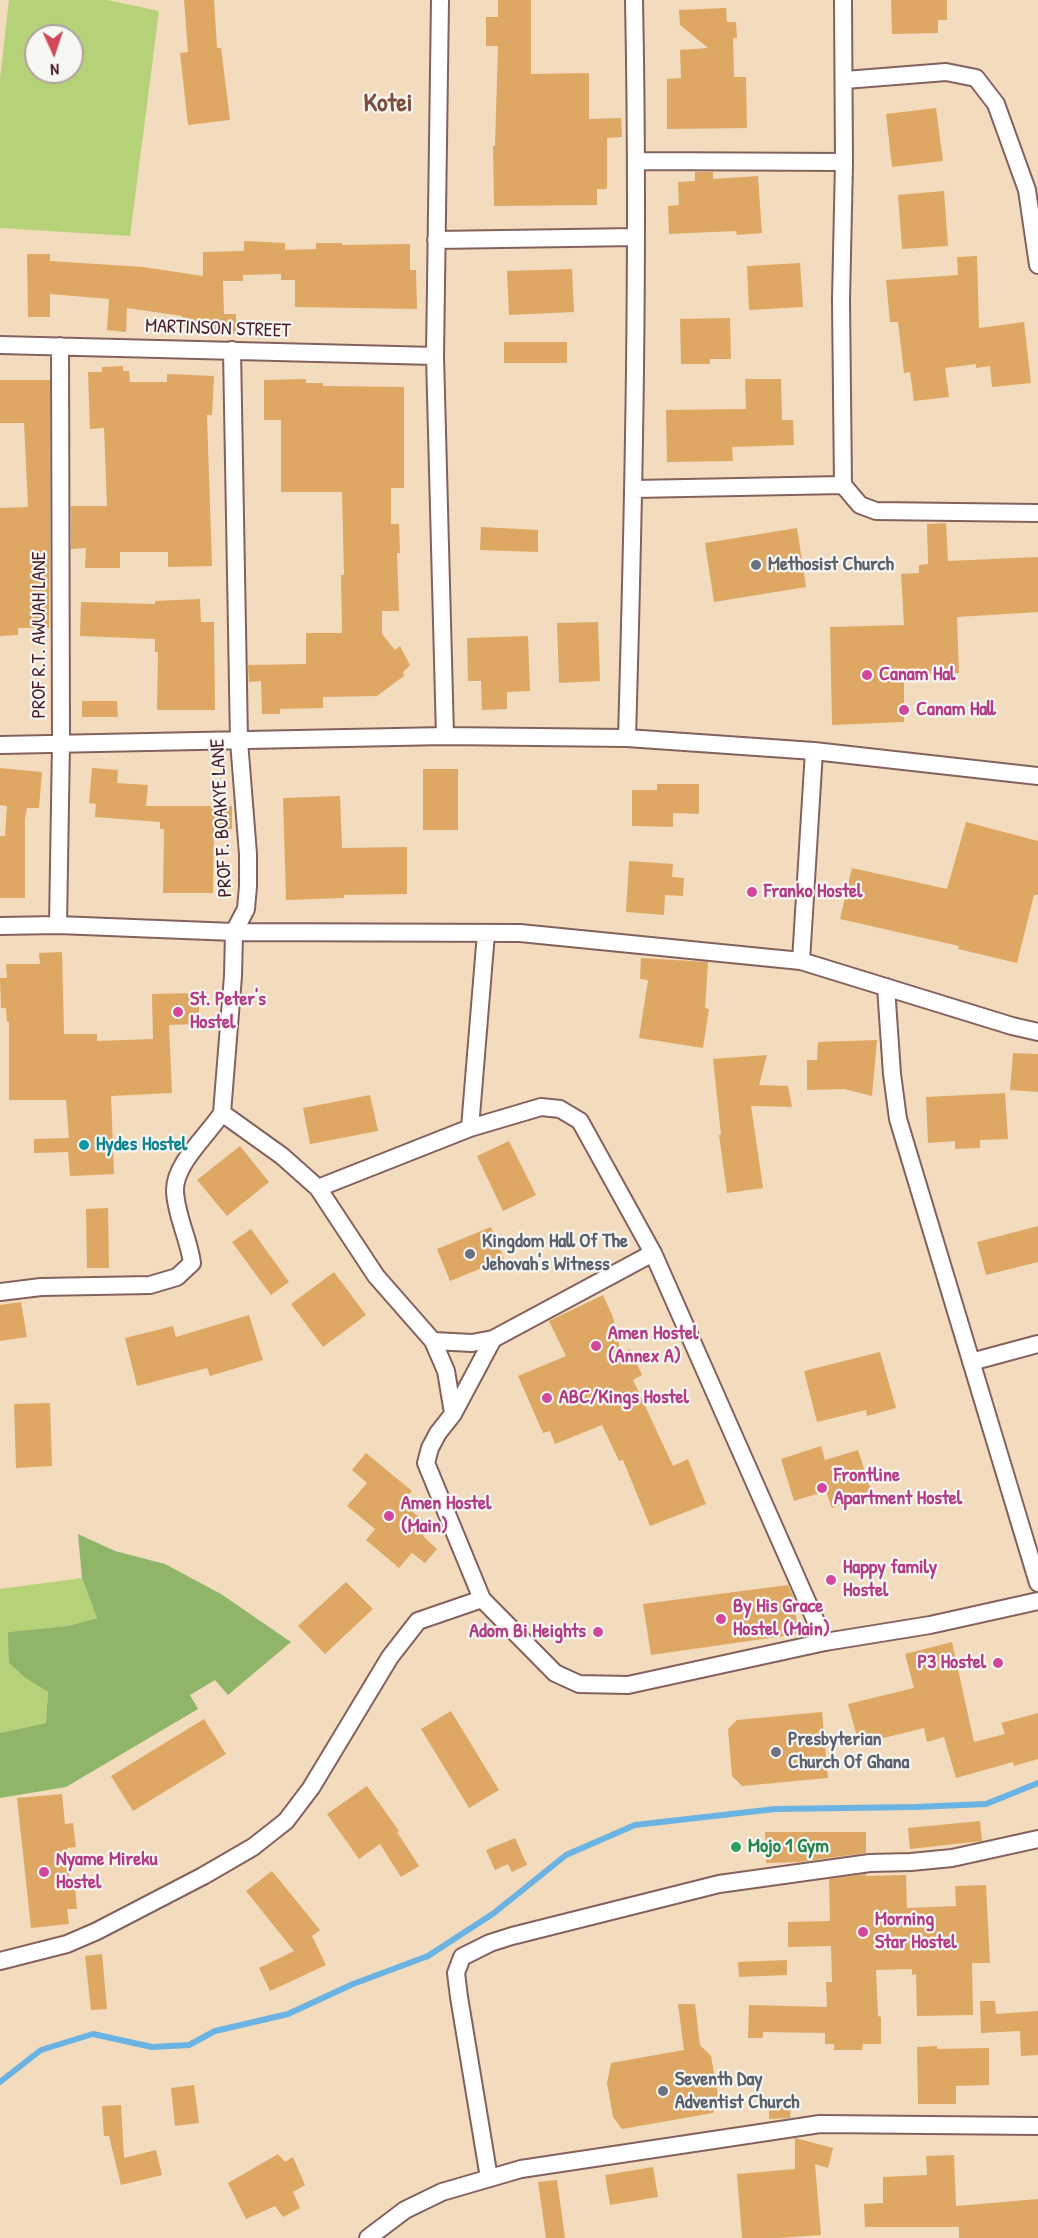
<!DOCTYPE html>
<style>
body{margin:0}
#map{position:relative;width:1038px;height:2238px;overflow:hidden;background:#f2dcbd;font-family:"Patrick Hand",sans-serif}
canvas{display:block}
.north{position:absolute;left:24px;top:24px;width:60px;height:60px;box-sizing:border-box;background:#f6f6f2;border:2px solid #b1a0a2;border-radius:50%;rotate:177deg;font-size:16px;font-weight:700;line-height:24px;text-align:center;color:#4a1f2b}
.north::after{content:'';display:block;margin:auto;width:21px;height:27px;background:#d1495b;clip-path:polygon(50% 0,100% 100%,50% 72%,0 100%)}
</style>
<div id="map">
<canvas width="1038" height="2238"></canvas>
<div class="north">N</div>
</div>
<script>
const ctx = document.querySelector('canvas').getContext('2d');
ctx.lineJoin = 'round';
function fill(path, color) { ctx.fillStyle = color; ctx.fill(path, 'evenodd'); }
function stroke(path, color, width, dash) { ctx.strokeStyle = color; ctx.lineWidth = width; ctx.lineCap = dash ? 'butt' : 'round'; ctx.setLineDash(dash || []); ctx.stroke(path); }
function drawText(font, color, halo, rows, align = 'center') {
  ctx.font = font + ' "Patrick Hand",sans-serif'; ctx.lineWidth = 4.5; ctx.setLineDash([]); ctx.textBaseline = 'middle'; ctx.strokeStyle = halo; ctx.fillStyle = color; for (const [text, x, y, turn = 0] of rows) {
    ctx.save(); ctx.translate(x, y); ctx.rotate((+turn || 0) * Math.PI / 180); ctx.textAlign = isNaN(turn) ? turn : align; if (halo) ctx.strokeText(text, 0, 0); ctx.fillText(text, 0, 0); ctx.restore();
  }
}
fill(new Path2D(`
 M9 0H107L159 11 130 236 0 228V79ZM36 36H72V72H36Z
 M82 1578 97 1618 68 1626 8 1632 27 1679 48 1692 46 1723 0 1733V1589Z`), '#b5d278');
fill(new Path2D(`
 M78 1534 115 1551 165 1564 221 1594 291 1642 228 1695 215 1680 190 1695 198 1709 66 1787 0 1798V1733L46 1723 48 1692 27 1679 9 1663 8 1632 68 1626 97 1618 82 1578Z`), '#90b468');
stroke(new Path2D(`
 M0 2082 41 2050 93 2034 152 2047 189 2045 215 2031 288 2014 353 1984 428 1956 494 1913 566 1855 635 1825 775 1809 915 1807 986 1804 1038 1783`), '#6ab3e2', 6);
fill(new Path2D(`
 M184 0H214L217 48H221L230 120 188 125 180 53 188 52Z
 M498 0H531V74L589 73V119L621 118 622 137 607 138V189H597V205L494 206 493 146H495L498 46H486V17H498Z
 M891 0H947V20H938V33L892 34Z
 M726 8 727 22H736L737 38H733L734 77H746L747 128 667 129V79L681 78 680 50 708 48 680 25 679 10Z
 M936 108 943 161 892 167 886 114Z
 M695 172H713V179L758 176 762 233 737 235 736 231 669 234 668 206 679 205 678 182 695 181Z
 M944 191 948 246 902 249 898 195Z
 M244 241 285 243V250L316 249V243H342V245L410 244V270H416L417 309 295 307V280H281V274L243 275V281H223L224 314H236V334L201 333V326H182V316L127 308 126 332 107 330 109 299 50 294V317H28L27 254H50V261L143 267 203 276V252L244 251Z
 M977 256 979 328 1024 322 1031 383 992 387 990 366 976 368V364L945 368 949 397 914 401 910 372 904 373 898 322H890L886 280 958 275 957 257Z
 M800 263 803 307 749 310 747 266Z
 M572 269 574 312 509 315 507 271Z
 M730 318 731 359H710V364H681L680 319Z
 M504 342H567V363H504Z
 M123 366V371H129L130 382H167V374L214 376 212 415H207L212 566 168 567V552H120V568H85L86 548 71 549V506H107L104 428 90 429 88 372H102V367Z
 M306 379V383H323V386L404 387V488H391V524H399L400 553H397L399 611H382V634L395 650 400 646 410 665 403 672 404 676 377 696 323 697V708L280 709V714H262L261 681 249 682 248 665 306 664V633H342L341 575H344L342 492H281V420H264V380Z
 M745 379H781L782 420H793L794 445 732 447 733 461 667 462 666 410 746 409Z
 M0 380H50V549L49 628H18V635L0 636V508L28 507 24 423H0Z
 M946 523 948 561 1038 557V612L957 617 959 673 904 675V722L832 725 830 627 904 625 901 574 919 573V565L928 564 927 524Z
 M481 527 538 530V552L480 550Z
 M797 528 806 587 714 602 705 543Z
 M200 599 201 622H214L215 710H157L158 652H155V639L80 636 81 602 155 604V601Z
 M598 622 600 681 559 683 557 623Z
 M528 636 530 691 507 692V709L482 710 481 681H468L467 638Z
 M82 701H117L118 717H82Z
 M0 768 42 772 39 808H27L25 819V898H0V836H5L7 806 0 805Z
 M92 768 118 770 117 783 148 785 146 806H232V829H214L213 893H163L164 829H160V822L95 817 96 804 89 803Z
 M423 769H458V830H423Z
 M657 784H699V814L673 813V827L632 826V790H657Z
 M340 796 342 848 407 847V894L344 895V898L286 900 283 798Z
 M966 822 1038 841V895H1034L1017 963 958 949 959 946 840 919 852 868 947 889Z
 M629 861 673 864 672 877 684 878 683 896 665 895 664 915 626 912Z
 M62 952 64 1034H97V1041L153 1039 152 994 199 993V1024L169 1025 172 1093 111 1096 114 1174 70 1176 68 1152 34 1153V1139L69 1138 66 1100H9V1022H7L6 1008H1L0 978H7L6 964H40L39 953Z
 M641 958 708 962 705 1008 709 1009 703 1048 639 1038 648 980 640 979Z
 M877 1040 872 1096 844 1089 807 1090V1060H817L818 1042Z
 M1013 1053 1038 1054V1092L1010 1090Z
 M767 1055 759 1085 788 1086 792 1107 751 1106 763 1188 727 1193 719 1135H721L713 1059Z
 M1005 1093 1008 1139 980 1140V1148L955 1149V1141L928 1143 926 1097Z
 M370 1095 378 1131 310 1144 303 1108Z
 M509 1141 536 1195 503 1211 477 1156Z
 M240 1146 269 1182 227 1216 197 1180Z
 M108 1208 109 1268H87L86 1209Z
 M1038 1226V1262L986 1275 977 1242Z
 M491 1227 504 1259 450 1281 437 1249Z
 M251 1229 289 1282 271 1295 232 1242Z
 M334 1272 366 1315 323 1347 291 1304Z
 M603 1295 613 1317 621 1353 630 1349 642 1375 633 1380 673 1466 688 1459 706 1504 650 1526 623 1460 619 1461 602 1425 555 1444 550 1431 543 1433 518 1376 566 1356 549 1321Z
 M21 1302 27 1337 0 1341V1305Z
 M249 1315 263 1360 210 1376 207 1368 137 1386 125 1338 173 1326 176 1337Z
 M880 1352 896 1408 867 1416 866 1410 817 1422 804 1371Z
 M50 1403 52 1466 16 1468 14 1404Z
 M821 1446 825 1460 858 1450 872 1494 832 1508 826 1491 794 1501 781 1459Z
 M366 1453 412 1491 402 1503 431 1527 423 1536 437 1549 425 1563 412 1553 399 1568 366 1540 375 1529 347 1506 367 1483 352 1470Z
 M346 1582 373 1609 325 1654 298 1626Z
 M788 1585 794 1598 798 1634 651 1655 643 1604Z
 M952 1642 974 1742 1005 1734 1001 1723 1038 1713V1759L1014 1766 1013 1762 956 1778 944 1737 927 1742 924 1728 859 1744 848 1704 914 1688 905 1654Z
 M451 1711 499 1790 469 1808 421 1729Z
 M822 1712 828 1778 742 1786 732 1776 728 1729 737 1720Z
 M204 1719 226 1754 133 1811 111 1776Z
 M367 1786 399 1831 397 1832 419 1866 401 1877 380 1844 359 1859 327 1814Z
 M62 1794 65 1824 73 1823 76 1847 67 1848 70 1886H75L77 1909H67L69 1924 31 1928 17 1798Z
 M980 1821 982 1841 910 1849 908 1828Z
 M765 1832H866V1853L799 1862 766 1863Z
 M515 1838 527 1865 512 1872 508 1864 495 1870 486 1850Z
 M272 1871 320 1930 312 1936 326 1965 270 1991 259 1968 294 1951 246 1891Z
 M866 1874V1876L906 1875 907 1908 956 1906 955 1886 986 1885 990 1963H972L973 2015 917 2016 916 1974 912 1975V1969L876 1970 878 2016 881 2017V2044H863L862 2050H834V2044H825V2033L763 2032V2038H748L749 2005 827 2007 826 1982H832L831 1946 788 1947V1922L830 1921 829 1879Z
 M102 1954 107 2009 91 2010 85 1956Z
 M787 1960V1975L739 1977 738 1962Z
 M980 2001H995L996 2014 1038 2011V2055L1021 2056 1020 2031 981 2033Z
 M678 2004H695L700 2045 711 2056 719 2100 713 2113 622 2129 613 2117 607 2083 611 2063 684 2050Z
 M937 2046V2049L989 2048V2085L956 2086V2104H918L917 2047Z
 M194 2085 199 2123 175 2126 171 2088Z
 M769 2100 791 2101 790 2118 769 2119Z
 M121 2105 124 2158 156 2150 162 2175 121 2185 109 2136H104L102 2106Z
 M795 2138 833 2148 828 2168 815 2164 821 2235 779 2238H742L737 2174 795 2169Z
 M278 2154 285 2162 293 2157 305 2185 293 2192 300 2208 283 2217 275 2206 246 2219 228 2183Z
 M954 2155 956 2206 1038 2199V2238H959V2227H865L864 2204 883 2203V2177L927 2175 926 2156Z
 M653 2167 658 2197 610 2205 605 2175Z
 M557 2180 565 2238H546L538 2182Z`), '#dea864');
const street = new Path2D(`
 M440 0 435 356 445 736
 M843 0 844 162 841 300 843 485
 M845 80 946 72 976 78 996 104 1027 190 1038 265
 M637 161 844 162
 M436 240 636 237
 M0 345 435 356
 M634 489 843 485 860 505 876 511 1038 513
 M627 738C634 492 639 246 634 0
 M0 745 445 736 627 738 814 751 1038 776
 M58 925 61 743 60 346
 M0 926 58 925 234 932 520 933 801 961 1012 1026 1038 1032
 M801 961 814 751
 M886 987 892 1074 898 1119 1038 1583
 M222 1113 282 1156 318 1188 376 1276 433 1341 446 1371 453 1413
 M470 1128 486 933
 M318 1188 470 1128 541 1107 560 1109 580 1121 653 1253 825 1642
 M0 1292 41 1287 150 1285 177 1277 192 1263C189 1239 176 1216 175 1191 174 1164 208 1135 222 1113L233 976 234 932 246 909 248 886V854L239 741 232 350
 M493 1339 453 1414 438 1433 430 1448 426 1463 482 1599 555 1673 579 1684 628 1685 825 1642 930 1625 1038 1601
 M433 1341 472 1343 493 1339 653 1253
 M971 1362 1038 1344
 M0 1961 67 1944 97 1931 203 1876 253 1847 286 1821 311 1788 390 1657 418 1621 482 1599
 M489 2178 459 1997 456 1973 462 1957 490 1943 512 1936 719 1884 870 1863 911 1862 952 1858 1038 1839
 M368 2238 405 2210 442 2192 521 2169 820 2124 1038 2126`);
stroke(street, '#85615e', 20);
stroke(street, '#fff', 16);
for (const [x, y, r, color] of [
 [756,565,6,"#6b7280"],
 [867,675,6,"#d1479c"],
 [904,710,6,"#d1479c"],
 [752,892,6,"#d1479c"],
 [178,1012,6,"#d1479c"],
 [84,1145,6,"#0f9aa8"],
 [470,1254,6,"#6b7280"],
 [596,1346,6,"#d1479c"],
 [547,1398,6,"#d1479c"],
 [822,1488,6,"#d1479c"],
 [389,1516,6,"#d1479c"],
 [831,1580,6,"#d1479c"],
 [721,1619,6,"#d1479c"],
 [598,1632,6,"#d1479c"],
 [998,1663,6,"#d1479c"],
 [776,1752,6,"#6b7280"],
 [736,1847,6,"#2e9e5b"],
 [44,1872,6,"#d1479c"],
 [863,1932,6,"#d1479c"],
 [663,2091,6,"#6b7280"]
]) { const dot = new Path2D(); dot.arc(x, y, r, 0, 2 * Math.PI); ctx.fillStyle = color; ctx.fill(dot); stroke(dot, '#f6f6f2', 2); }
drawText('20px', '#4a1f2b', '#f6f6f2', [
 ["MARTINSON STREET",218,329,2],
 ["PROF R.T. AWUAH LANE",40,635,-90],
 ["PROF F. BOAKYE LANE",222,818,-93]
]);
drawText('bold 20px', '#5b616d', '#f6f6f2', [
 ["Methosist Church",768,565],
 ["Kingdom Hall Of The",482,1242],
 ["Jehovah's Witness",482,1265],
 ["Presbyterian",788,1740],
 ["Church Of Ghana",788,1763],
 ["Seventh Day",675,2080],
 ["Adventist Church",675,2103]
], 'left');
drawText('bold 20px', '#b23c85', '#f6f6f2', [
 ["Canam Hal",879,675],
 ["Canam Hall",916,710],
 ["Franko Hostel",764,892],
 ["St. Peter's",190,1000],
 ["Hostel",190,1023],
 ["Amen Hostel",608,1334],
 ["(Annex A)",608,1357],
 ["ABC/Kings Hostel",559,1398],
 ["Frontline",834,1476],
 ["Apartment Hostel",834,1499],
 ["Amen Hostel",401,1504],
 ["(Main)",401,1527],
 ["Happy family",843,1568],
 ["Hostel",843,1591],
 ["By His Grace",733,1607],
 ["Hostel (Main)",733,1630],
 ["Adom Bi Heights",586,1632,"right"],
 ["P3 Hostel",986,1663,"right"],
 ["Nyame Mireku",56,1860],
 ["Hostel",56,1883],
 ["Morning",875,1920],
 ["Star Hostel",875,1943]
], 'left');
drawText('bold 20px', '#0d838f', '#f6f6f2', [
 ["Hydes Hostel",96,1145]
], 'left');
drawText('bold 20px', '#27864d', '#f6f6f2', [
 ["Mojo 1 Gym",748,1847]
], 'left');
drawText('bold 26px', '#7e4f3f', '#f6f6f2', [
 ["Kotei",388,104]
]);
</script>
